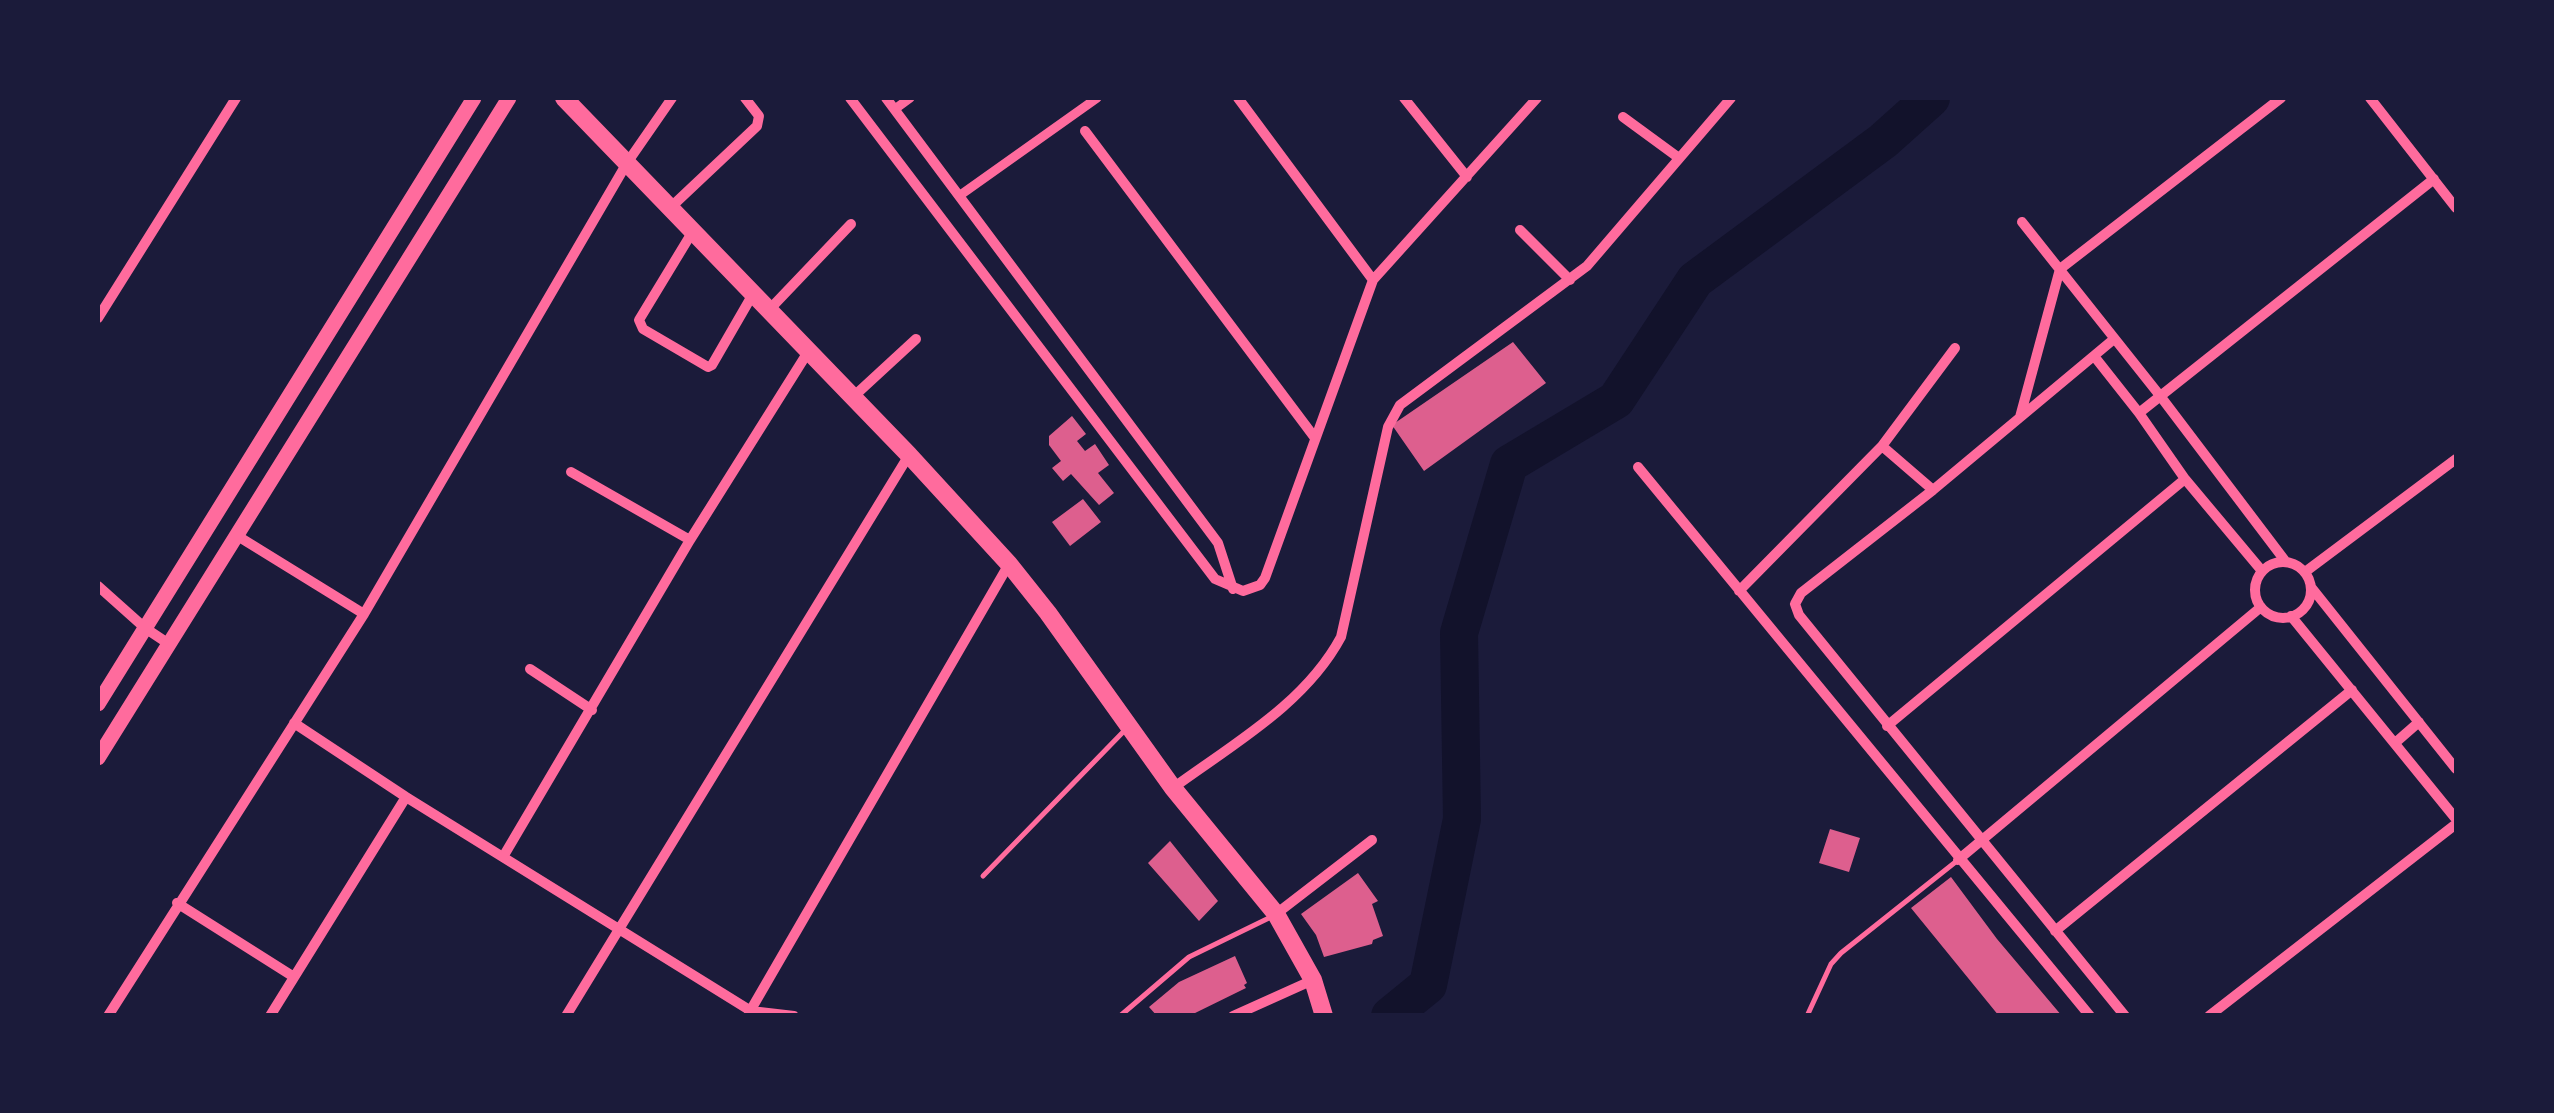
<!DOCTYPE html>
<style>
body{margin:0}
#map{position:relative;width:2554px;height:1113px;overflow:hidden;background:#1b1b3a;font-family:"Archivo Narrow",sans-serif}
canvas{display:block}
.frame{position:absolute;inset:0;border:100px solid #1b1b3a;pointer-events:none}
</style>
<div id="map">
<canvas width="2554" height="1113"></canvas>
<div class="frame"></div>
</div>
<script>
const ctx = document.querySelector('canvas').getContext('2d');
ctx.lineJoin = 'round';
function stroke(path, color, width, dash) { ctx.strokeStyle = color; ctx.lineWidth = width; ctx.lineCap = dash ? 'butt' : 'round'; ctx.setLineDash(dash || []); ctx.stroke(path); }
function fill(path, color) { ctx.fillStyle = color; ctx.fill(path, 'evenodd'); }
stroke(new Path2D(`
 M1390 1016 1428 985 1462 819 1459 633 1509 464 1616 400 1695 280 1883 141 1931 98`), '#12122b', 38);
fill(new Path2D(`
 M1513 342 1546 383 1424 471 1392 425Z
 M1072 416 1086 434 1077 441 1085 451 1095 444 1109 465 1098 473 1114 493 1099 505 1071 474 1063 481 1052 468 1061 461 1049 445V436Z
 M1083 499 1101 522 1070 546 1052 522Z
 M1830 829 1860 838 1849 872 1819 863Z
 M1170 841 1218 901 1199 921 1148 863Z
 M1358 873 1378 901 1372 904 1383 936 1373 940 1372 944 1324 957 1316 935 1301 914Z
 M1951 877 1997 939 2062 1016H1999L1911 908Z
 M1235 956 1247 983 1244 985 1246 988 1189 1016H1157L1149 1007 1179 982Z`), '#dd5f8e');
stroke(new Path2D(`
 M983 876 1126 729
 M1120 1016 1189 957 1271 917
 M1807 1016 1831 964 1841 953 1958 860`), '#ff6b9d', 5);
stroke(new Path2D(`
 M895 109 910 98
 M959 196 1097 98`), '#ff6b9d', 9);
stroke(new Path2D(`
 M850 98 1215 579 1243 591 1260 585 1265 578 1373 280 1537 98
 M886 98 1218 543 1233 589
 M1238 98 1373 280
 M1404 98 1467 177
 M2370 98 2456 208
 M1623 117 1679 158
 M1085 131 1315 438
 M670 208 757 126 759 116 745 98
 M2022 222 2161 397 2286 562
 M1520 230 1570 280
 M693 231 639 320 643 329 708 367 712 365 753 294
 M769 310 851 224
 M98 318 236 98
 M2114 339 1933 490 1801 593 1795 604 1799 615 2125 1016
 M2094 356 2139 413 2185 479 2262 571
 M852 398 916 339
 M2139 413 2434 179
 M2020 417 2060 269 2281 98
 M1882 446 1933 490
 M1638 467 2090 1016
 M571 472 690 540
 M236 535 364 614
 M2255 590a28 28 0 1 1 56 0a28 28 0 1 1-56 0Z
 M2305 572 2456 459
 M98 586 145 628 169 644
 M2311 587 2456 769
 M1739 591 1882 446 1955 348
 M2291 616 2456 819
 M530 669 592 710
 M294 723 406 797 751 1011 794 1016
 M1887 726 2185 479
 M2395 743 2419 722
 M1173 788C1233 744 1305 704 1341 637L1388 427 1400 405 1587 266 1731 98
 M503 857 690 540 808 352
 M1958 860 2261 607
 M177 903 294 977
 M1276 914 1372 840
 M2055 931 2352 690
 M749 1013 1009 564
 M108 1016 364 614 627 163 672 98
 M270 1016 406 797
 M566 1016 909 455
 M1233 1016 1313 980
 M2209 1016 2456 824`), '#ff6b9d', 10);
stroke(new Path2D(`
 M98 704 474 98
 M98 758 509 98`), '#ff6b9d', 15);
stroke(new Path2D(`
 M564 98 909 455 1009 564 1048 613 1173 788 1276 914 1313 980 1324 1016`), '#ff6b9d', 18);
</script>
